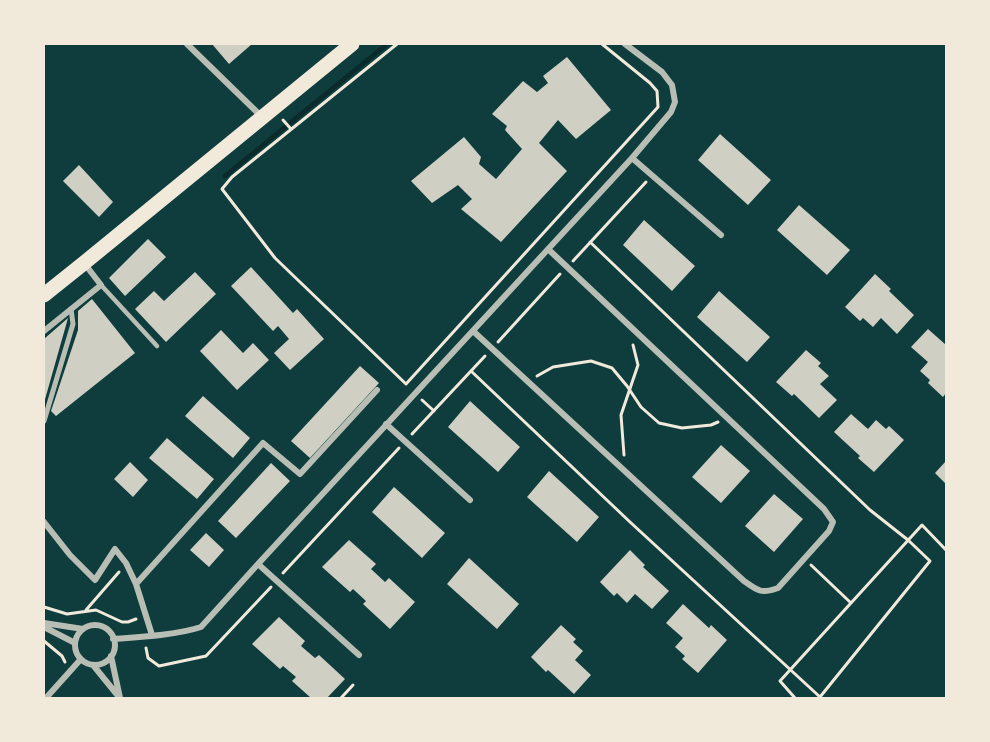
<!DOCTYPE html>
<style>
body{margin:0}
#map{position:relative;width:990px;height:742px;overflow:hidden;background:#0f3d3e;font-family:Mulish,sans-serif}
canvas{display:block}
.frame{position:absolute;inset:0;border:45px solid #f1e9da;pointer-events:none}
</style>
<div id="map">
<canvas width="990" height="742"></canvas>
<div class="frame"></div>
</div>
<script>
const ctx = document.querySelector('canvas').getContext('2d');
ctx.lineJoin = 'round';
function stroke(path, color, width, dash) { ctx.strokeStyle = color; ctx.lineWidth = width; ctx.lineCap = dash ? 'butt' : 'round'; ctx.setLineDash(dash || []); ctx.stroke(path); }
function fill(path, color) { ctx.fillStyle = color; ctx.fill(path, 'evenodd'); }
stroke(new Path2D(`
 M225 176 387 44`), '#0a2a2b', 4.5);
fill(new Path2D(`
 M212 44H252L229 64Z
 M567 57 611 110 576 139 558 120 539 143 567 171 501 242 461 209 472 199 458 185 432 203 411 181 464 137 481 157 479 164 496 179 522 149 505 130 507 126 492 114 523 81 537 92 548 83 543 76Z
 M720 134 771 180 748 205 698 160Z
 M79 165 113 202 99 217 63 181Z
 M799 205 850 250 827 275 777 230Z
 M644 220 695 266 672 291 623 245Z
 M148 239 166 257 125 296 109 278Z
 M251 267 293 313 297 309 324 339 290 370 274 353 289 339 278 326 273 331 231 286Z
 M195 272 216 294 166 342 135 309 154 291 164 301Z
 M875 274 891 289 889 291 914 315 897 334 881 318 873 327 863 318 860 321 845 307Z
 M719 291 770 337 747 362 697 317Z
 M92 299 135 353 56 416 51 411 78 330V311Z
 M68 318 44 403V339Z
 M928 329 946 345V393L943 397 928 383 930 380 920 371 928 362 911 347Z
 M221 330 243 353 253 343 269 360 237 390 200 351Z
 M806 350 821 363 818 366 829 376 820 384 837 400 819 418 794 394 792 396 776 382Z
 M360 366 379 383 310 458 291 441Z
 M203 396 250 438 233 458 185 416Z
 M470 401 520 447 498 472 448 427Z
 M851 414 868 429 876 420 886 429 889 426 904 440 874 472 858 458 860 456 834 432Z
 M167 438 214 479 197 499 149 458Z
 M721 445 750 471 721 503 692 477Z
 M946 461V484L935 473Z
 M130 462 148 480 133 497 114 479Z
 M271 463 290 481 236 538 218 521Z
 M549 471 599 517 577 542 527 497Z
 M394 487 445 533 422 558 372 512Z
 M774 494 803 519 774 552 745 526Z
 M206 533 224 550 209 567 190 550Z
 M349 540 376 564 371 569 385 582 389 578 415 602 390 629 363 604 366 601 353 589 350 592 322 567Z
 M630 550 645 565 643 567 669 591 652 609 635 594 627 603 617 593 614 596 600 582Z
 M469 558 519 604 497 629 447 584Z
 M683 604 709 628 711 625 727 640 698 673 682 659 685 656 675 647 683 638 666 623Z
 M279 617 305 641 301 646 315 658 319 655 345 679 327 698H311L292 681 296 677 283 666 280 669 252 644Z
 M561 625 576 639 573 642 583 651 575 660 591 675 574 694 548 670 546 672 531 657Z`), '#cfcfc3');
stroke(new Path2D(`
 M397 44 232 177 222 189 275 258 406 384 658 107 657 91 650 83 602 44
 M283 120 291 129
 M573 261 646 182
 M498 342 560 274
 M471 371 630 522 820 697 930 561 908 540 870 510 590 242
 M537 376 553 367 591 361 612 368 627 386 641 407 659 423 682 428 711 425 718 422
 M422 400 434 411
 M412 434 485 356
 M624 455 621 415 638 365 633 345
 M811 565 851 603
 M283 573 399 448
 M44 607 67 614 96 610 122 622H128L136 619
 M86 610 119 572
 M44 641 62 656 65 662
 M146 648 148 658 159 666 206 656 271 587
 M341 698 353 685
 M795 698 780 681 922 525 946 550`), '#f1e9da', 3);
stroke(new Path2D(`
 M101 285 157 346`), '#b8beb3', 4.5);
stroke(new Path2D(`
 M44 421 73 324 71 309`), '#b8beb3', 5);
stroke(new Path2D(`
 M187 44 262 117
 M632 158 721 235
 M44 331 101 285 84 263
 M473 331 744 581C758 591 761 594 778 588L829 531 833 522 824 509 548 249
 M386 424 470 500
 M44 522 70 555 95 580 115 549 126 563 136 584
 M258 564 359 655
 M44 623 83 629
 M75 645a20 20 0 1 1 40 0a20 20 0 1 1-40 0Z
 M44 627 75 643
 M152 635 136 584 263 443 300 474 377 390
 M113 639C140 637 177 635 201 627L258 564 632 158 671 112 675 102 672 85 662 72 625 44
 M111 656 120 698
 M93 665 119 697
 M46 698 81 659`), '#b8beb3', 6);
stroke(new Path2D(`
 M44 295 84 263 352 44`), '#f1e9da', 15);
</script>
